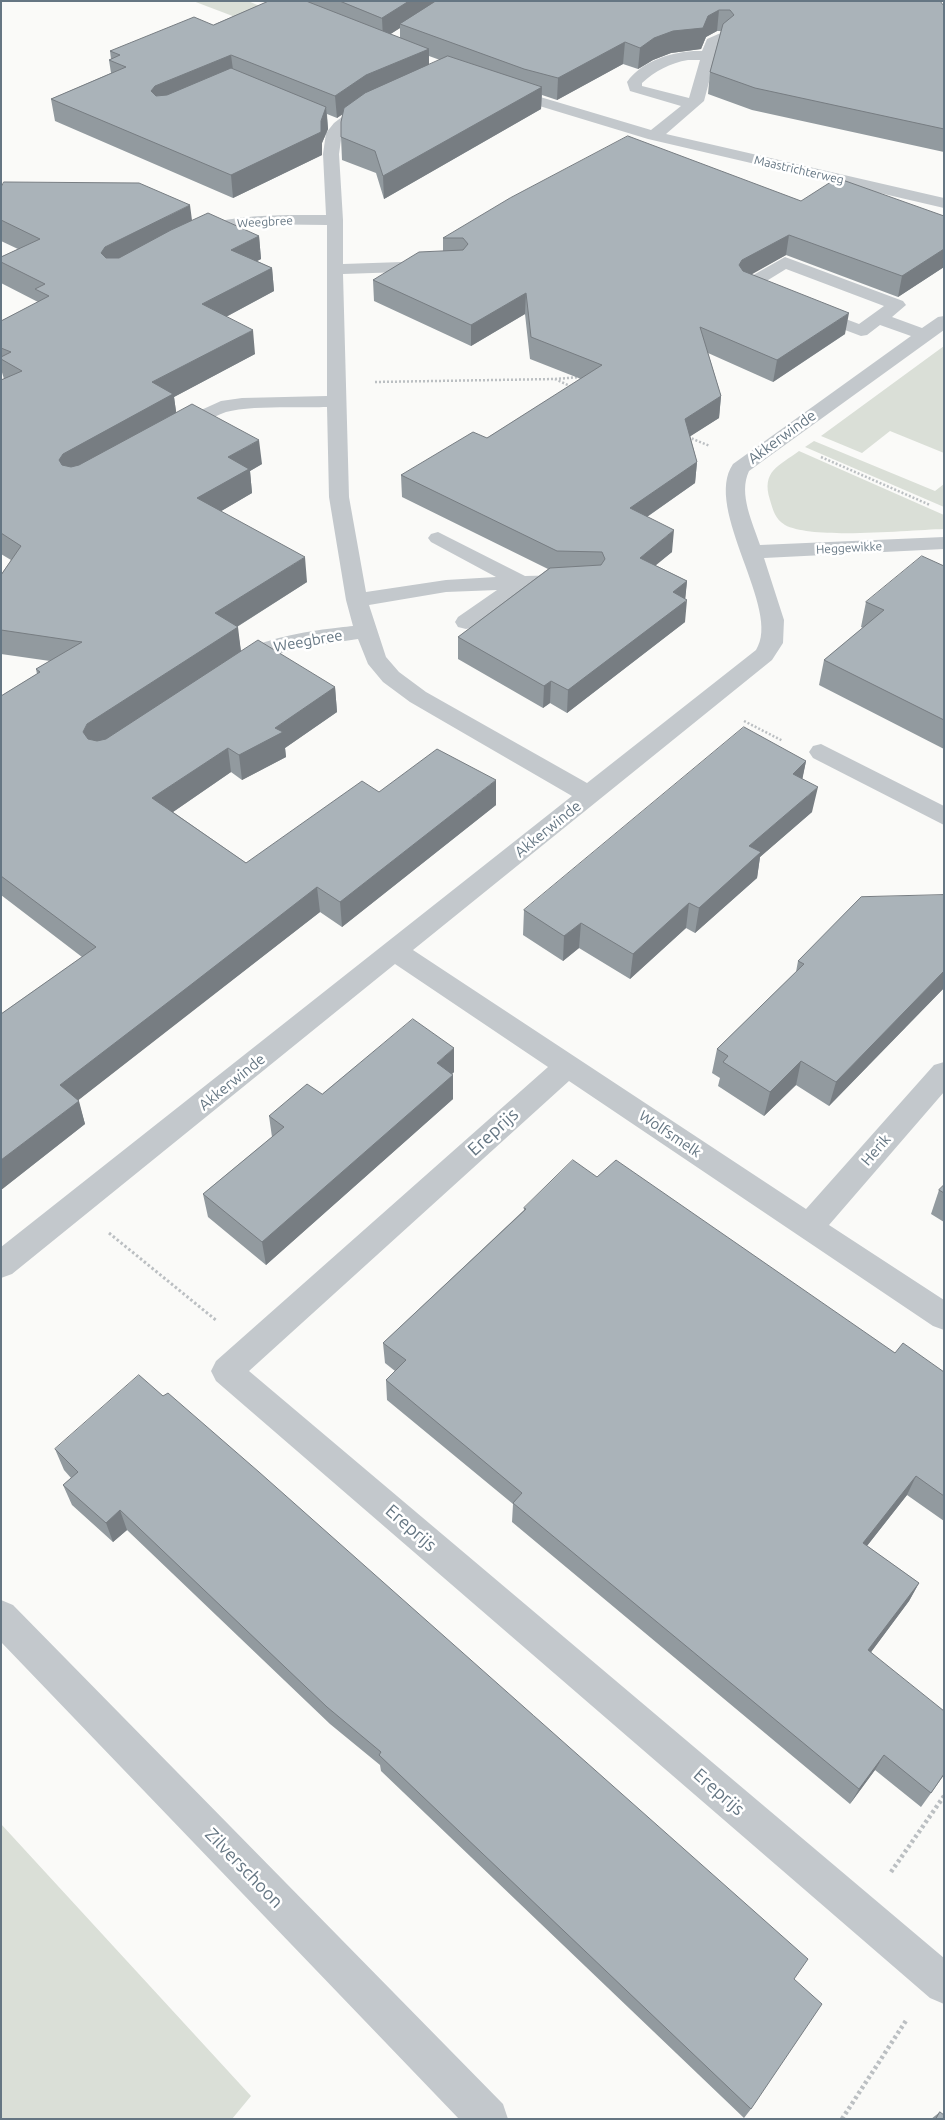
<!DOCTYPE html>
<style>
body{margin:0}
#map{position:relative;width:945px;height:2120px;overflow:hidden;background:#fafaf8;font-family:Ubuntu,sans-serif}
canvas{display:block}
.frame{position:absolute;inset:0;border:2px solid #657683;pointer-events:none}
</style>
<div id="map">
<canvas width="945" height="2120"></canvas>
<div class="frame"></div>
</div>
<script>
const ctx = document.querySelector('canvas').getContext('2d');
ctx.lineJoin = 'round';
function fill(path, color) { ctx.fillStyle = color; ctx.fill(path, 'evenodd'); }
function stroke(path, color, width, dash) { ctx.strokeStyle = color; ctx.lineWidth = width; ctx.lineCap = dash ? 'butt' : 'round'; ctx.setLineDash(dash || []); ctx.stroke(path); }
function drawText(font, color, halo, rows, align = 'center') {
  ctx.font = font + ' Ubuntu,sans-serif'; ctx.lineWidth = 5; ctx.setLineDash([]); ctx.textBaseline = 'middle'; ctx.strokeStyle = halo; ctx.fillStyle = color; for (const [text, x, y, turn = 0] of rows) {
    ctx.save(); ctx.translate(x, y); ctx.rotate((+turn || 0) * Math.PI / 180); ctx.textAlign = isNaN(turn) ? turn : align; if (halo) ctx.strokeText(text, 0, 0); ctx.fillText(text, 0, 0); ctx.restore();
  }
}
fill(new Path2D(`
 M193 1H248L288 18 296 40Z
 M944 346V453L890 431 862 453 821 436Z
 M814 441 935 491 944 484V507L805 447Z
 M799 451 944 515V529C908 530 813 540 785 525 775 519 773 510 770 500 761 471 779 466 799 451Z
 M1 1824 251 2096 232 2119H1Z`), '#dadfd7');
stroke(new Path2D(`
 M555 379 581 377
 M375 382 555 379 572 387
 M688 437 710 446
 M821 457 930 505
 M744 721 783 741`), '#bbbfc2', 2.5, [2, 2]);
stroke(new Path2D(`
 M109 1233 217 1321`), '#bbbfc2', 3, [2.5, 2.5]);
stroke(new Path2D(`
 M891 1872 944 1796
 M842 2119 907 2019`), '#bbbfc2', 4.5, [3, 3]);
fill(new Path2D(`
 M723 32 730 36 719 44 704 101 666 134 944 198V208L648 139 500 94 497 91 500 88H510L651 130 681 106 630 91 627 82C642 60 676 50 702 51L707 39ZM688 60H700L689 98 642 86V83C655 71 670 63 688 60Z
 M372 99 380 104C370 116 351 120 342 133L339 154 343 220V264L432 261 438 262 441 266 438 270 432 271 343 274 349 497 366 592 446 580 496 577 431 542 428 538 431 534 438 532 525 576 567 575 575 576 578 581 575 586 527 589 474 627 466 629 458 627 455 622 458 617 497 590 446 592 369 605 386 657 399 672 426 692 587 783 756 650C783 610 702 509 733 464L911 336 880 325 867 335 861 336 805 315 802 311 805 307 811 306 859 324 884 306 786 269 760 285 775 291 778 295 775 299C765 301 744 295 738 286L741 282 785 257 903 301 906 305 892 317 922 328 938 317 944 316V330L749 471C738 494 753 523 760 545L944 537V549L764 558 784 620 783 643 772 660 413 950 806 1209 934 1065 944 1062V1092L829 1225 944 1300V1330L933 1326 569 1081 249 1371 944 1958V2004L930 1998 216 1381 211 1371 216 1361 548 1067 395 964 12 1274 1 1278V1247L572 796 410 702 383 682 368 664 358 639 291 649 237 673 229 671 226 666C244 638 322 629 353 626L346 600 329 497 327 407C301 408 250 405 226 412 207 418 188 438 168 433L165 429 168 425 221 401 242 398 327 396V225C293 225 258 222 225 231 213 234 203 243 191 240L189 236C205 212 299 215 326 215L323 154 326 133 334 123 351 110Z
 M821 744 944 806V825L813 758 809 752 813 746Z
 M1 1600 13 1605 503 2104 508 2119H459L1 1642Z`), '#c3c8cc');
fill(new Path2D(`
 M269 1H434V2L944 6V152L752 110 708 94 710 72 721 31H717L706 37 701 49 671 53 653 60 638 69 623 64 557 100 542 95 541 109 384 199 376 173 342 160 341 137 343 114 337 118 327 114 328 129 322 143V155L233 198 55 121 51 99 111 73 109 60 111 59 110 51 213 25ZM400 28V38L390 34ZM429 56 440 60 429 65Z
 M1 188 192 221 259 236 261 259 257 261 272 268 274 291 226 317 255 354 174 397 176 412 262 464 250 471 252 493 221 511 307 582 237 627 241 651 335 687 337 712 285 748 286 757 242 780 231 772 173 812 246 863 379 792 496 805 342 927 320 912 192 1011 78 1100 85 1124 1 1190V1014L82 957 1 895V696L37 674 36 669 50 661 1 654V575L11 560 1 554V380L4 379 1 369V321L38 302 1 283V257L18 249 1 241Z
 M801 201 944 216V267L898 297 786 255 751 274 845 334 773 382 708 353 721 396 719 418 690 436 697 462 695 483 647 517 672 552 655 565 687 581 685 598V622L567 713 550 703 543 708 458 659V637L548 569 402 497 401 475 487 438 581 379 530 359 525 314 471 346 374 301 373 280 443 251V238Z
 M944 566V749L819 685 824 660 863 628 861 627 866 602Z
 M806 761 802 779 812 812 760 857 757 878 695 933 686 928 630 979 579 948 563 961 523 935 524 910Z
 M944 895V988L829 1106 796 1085 764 1116 718 1086 720 1078 712 1073 717 1049 796 972 798 961Z
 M454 1072 452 1074 453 1099 266 1265 208 1217 203 1194 272 1137 269 1116 322 1094Z
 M597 1177 895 1353 944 1372V1521L907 1495 867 1546 919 1583 909 1601 871 1652 944 1775 921 1807 875 1770 850 1804 512 1522 513 1504 387 1400 386 1380 395 1371 385 1363 383 1343 524 1210V1208Z
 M944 1185V1222L931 1214 939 1190Z
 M55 1449 794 1979 751 2109 744 2118 381 1771 380 1765 330 1724 127 1530 113 1542 72 1505 63 1485 71 1478 64 1470Z
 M940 2112 944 2119H931Z`), '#929a9f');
fill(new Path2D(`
 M409 1H434L433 7 400 24V28L383 39 382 18Z
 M719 10 717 31 706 37 701 49 671 53 653 60 638 69 640 48 654 38 708 16Z
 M625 42 623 64 557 100 558 78Z
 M429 49V71L367 97 337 118 335 96 366 75Z
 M231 55 234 77 154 113 151 91 155 86Z
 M542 87 541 109 384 199 383 176Z
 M326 107 328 129 322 143V155L233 198 231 175 321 121Z
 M190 205 193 228 105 276 101 253 105 247Z
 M789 235 786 255 740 281 739 265 742 260Z
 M259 236 261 259 234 273 231 250Z
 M944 249V267L898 297 902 276Z
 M272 268 274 291 205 328 202 304Z
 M526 293 525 314 471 346V325Z
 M849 313 845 334 773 382 777 360Z
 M253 330 255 354 174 397 177 418 68 478 59 460 63 454 152 382Z
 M721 396 719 418 683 441 685 419Z
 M259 440 262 464 250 471 252 493 201 523 197 498 228 457Z
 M697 462 695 483 628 530 630 508Z
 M674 530 672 552 638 580 640 558Z
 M305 557 307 582 219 638 215 613Z
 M687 581 685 602 687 600 685 622 567 713 568 690 673 592Z
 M238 627 241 652 93 748 83 732 87 724Z
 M551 681 550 703 543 708 544 686Z
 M335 687 337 712 285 748 286 757 242 780 239 755 275 728Z
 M228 748 231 772 157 823 152 798Z
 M806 761 801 786 793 774Z
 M496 780V805L342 927 340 902Z
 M818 787 812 812 760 857 757 878 695 933 699 908 749 846Z
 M317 887 320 912 67 1109 60 1085Z
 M689 903 686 928 630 979 633 954Z
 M581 923 579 948 563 961 564 936Z
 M944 971V988L829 1106 836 1082Z
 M454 1048V1072L438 1088 437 1063Z
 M801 1061 796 1085 764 1116 770 1092Z
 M453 1075V1099L266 1265 262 1242Z
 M79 1101 85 1124 1 1190V1160Z
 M916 1476 907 1495 855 1561 863 1543Z
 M120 1510 127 1530 113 1542 106 1523Z
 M919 1583 909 1601 860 1667 868 1650Z
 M884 1755 875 1770 850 1804 859 1789Z`), '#777d82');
const building = new Path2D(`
 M269 1H306L429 49 366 75 335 96 231 55 155 86 151 91 156 96 167 95 231 68 326 107 321 121V132L231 175 51 99 126 67 109 60 120 55 110 51 194 17 213 25Z
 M340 1H409L382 18Z
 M436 1H940L944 6V129L755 88 710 72 723 24 734 15 730 10H719L708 16 703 28 673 31 654 38 640 48 625 42 558 78 524 69 400 24Z
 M448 56 542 87 383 176 375 151 341 137V122L344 108 365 93Z
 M628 136 801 201 837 178 944 216V249L902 276 789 235 742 260 739 265 743 271 849 313 777 360 700 327 721 396 685 419 697 462 630 508 674 530 640 558 687 581 673 592 687 600 568 690 551 681 544 686 458 637 550 568 601 565 605 559 602 552 557 551 401 475 473 432 487 438 602 365 531 337 526 293 471 325 373 280 419 252 463 250 468 244 463 238H443L510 198Z
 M4 182 139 183 190 205 105 247 101 253 106 258H119L171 230 208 213 259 236 231 250 272 268 202 304 253 330 152 382 173 394 63 454 59 460 62 465 71 467 79 465 192 404 259 440 228 457 249 469 197 498 305 557 215 613 238 627 87 724 83 732 88 739 97 741 106 739 258 640 335 687 275 728 283 732 239 755 228 748 152 798 246 863 362 781 379 792 437 749 496 780 340 902 317 887 188 987 60 1085 79 1101 1 1160V1014L96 947 1 876V696L40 672 36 669 82 642 1 630V575L21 546 1 533V380L22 371 1 359V357L11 352 1 348V321L49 296 35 289 45 284 1 262V257L40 239 1 220V188Z
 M922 556 944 566V720L824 660 884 610 866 602Z
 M744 727 806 761 793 774 818 787 749 846 761 852 699 908 689 903 633 954 581 923 564 936 524 910Z
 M944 895V971L836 1082 801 1061 770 1092 723 1062 728 1056 717 1049 804 964 798 961 861 897Z
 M413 1019 454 1048 437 1063 453 1075 262 1242 203 1194 284 1127 269 1116 307 1084 322 1094Z
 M573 1160 597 1177 616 1160 895 1353 903 1343 944 1372V1496L916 1476 863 1543 919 1583 868 1650 944 1711V1774L931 1793 884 1755 859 1789 513 1503 522 1493 386 1380 406 1360 383 1343 526 1209 524 1208Z
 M944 1185V1193L939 1190Z
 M139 1375 163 1396 168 1393 259 1472 808 1959 794 1979 822 2004 751 2109 379 1755 381 1752 327 1707 120 1510 106 1523 63 1485 78 1472 55 1449Z
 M940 2112 944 2115V2119H936Z`);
fill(building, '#aab3b9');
stroke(building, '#777d82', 1);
drawText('12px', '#657683', '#fff', [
 ["Maastrichterweg",799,170,13],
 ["Weegbree",265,222,-3],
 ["Heggewikke",849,548,-3]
]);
drawText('15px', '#657683', '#fff', [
 ["Akkerwinde",782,437,-36],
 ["Weegbree",308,641,-10],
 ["Akkerwinde",548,829,-39],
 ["Akkerwinde",232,1082,-39],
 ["Wolfsmelk",670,1134,34],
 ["Herik",876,1150,-49]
]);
drawText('18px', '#657683', '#fff', [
 ["Ereprijs",493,1132,-42],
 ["Ereprijs",411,1528,41],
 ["Ereprijs",719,1792,41],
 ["Zilverschoon",244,1868,46]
]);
</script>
